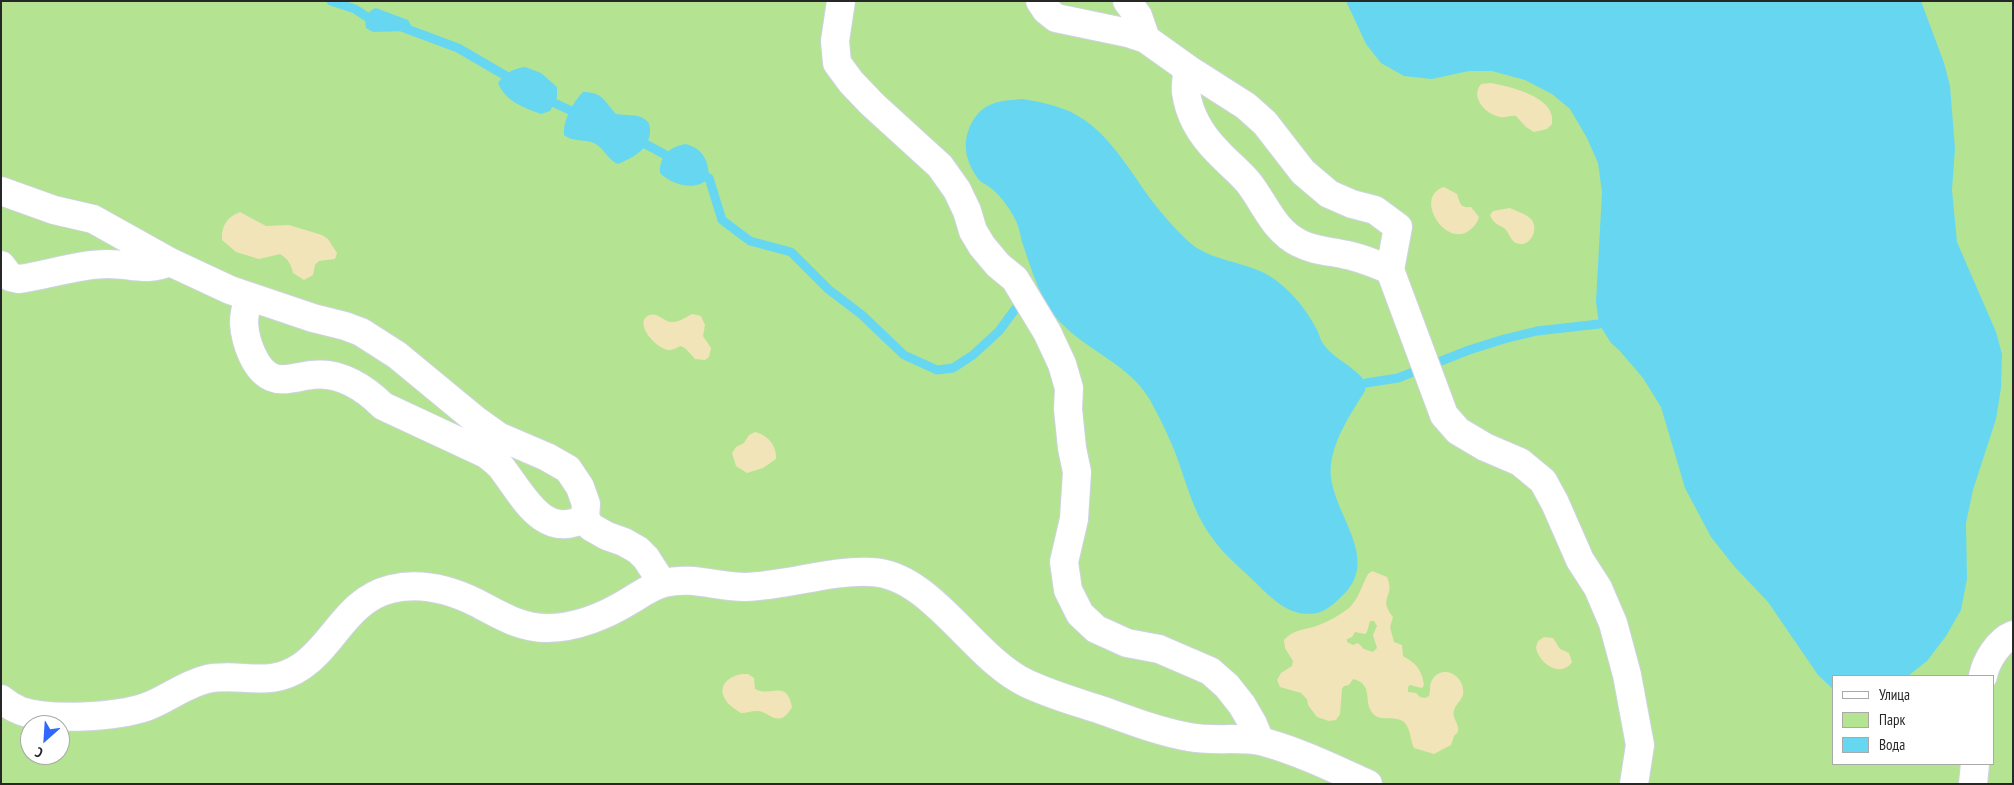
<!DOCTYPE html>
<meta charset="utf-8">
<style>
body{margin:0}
#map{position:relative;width:2014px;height:785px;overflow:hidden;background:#ebe1d8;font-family:"PT Sans Narrow",sans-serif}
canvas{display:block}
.frame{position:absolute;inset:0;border:2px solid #272727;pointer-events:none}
.legend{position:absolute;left:1832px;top:675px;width:162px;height:90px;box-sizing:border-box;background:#fff;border:1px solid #a9a9a9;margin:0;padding:6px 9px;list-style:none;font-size:15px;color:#272727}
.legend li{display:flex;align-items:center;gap:10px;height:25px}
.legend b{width:25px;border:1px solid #a9a9a9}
.north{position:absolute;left:20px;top:715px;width:50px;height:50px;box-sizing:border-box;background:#fff;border:1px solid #a9a9a9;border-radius:50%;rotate:206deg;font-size:14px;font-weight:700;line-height:20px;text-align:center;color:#272727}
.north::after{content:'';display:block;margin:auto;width:18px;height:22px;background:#3267fe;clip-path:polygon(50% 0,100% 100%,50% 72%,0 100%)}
</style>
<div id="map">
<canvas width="2014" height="785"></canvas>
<div class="frame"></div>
<ul class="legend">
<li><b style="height:6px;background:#fff"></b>Улица</li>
<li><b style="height:14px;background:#b4e392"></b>Парк</li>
<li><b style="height:14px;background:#67d7f1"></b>Вода</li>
</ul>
<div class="north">С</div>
</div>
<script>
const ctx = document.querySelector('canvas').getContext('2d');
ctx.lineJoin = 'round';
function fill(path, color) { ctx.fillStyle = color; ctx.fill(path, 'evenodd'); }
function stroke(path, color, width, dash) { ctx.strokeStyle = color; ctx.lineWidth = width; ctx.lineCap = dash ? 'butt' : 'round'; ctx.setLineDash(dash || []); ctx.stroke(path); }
fill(new Path2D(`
 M1 1H2013V784H1ZM1833 676H1993V764H1833ZM30 725H60V755H30Z`), '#b4e392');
fill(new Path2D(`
 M1491 83C1511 87 1557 97 1552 124L1547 129 1534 132 1526 127 1516 116C1511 115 1505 118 1500 117 1485 114 1470 97 1481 84Z
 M1444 187 1457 194C1460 203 1460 208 1471 207L1479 217C1477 224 1473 228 1467 232 1443 245 1414 196 1444 187Z
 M1510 208C1516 211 1526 214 1531 219 1540 229 1530 249 1516 243 1510 240 1509 232 1504 228 1497 224 1493 223 1490 215L1493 211Z
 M240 212 266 226 289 225 322 235 328 239 337 253 335 259 319 261 315 265 313 275 304 280 293 273C291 264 288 259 280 254L259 259 236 252 222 240C221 226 227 217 240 212Z
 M692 314 701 316 705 325 703 336 711 348 709 357 705 360 695 359 686 349 681 346C678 347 673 350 670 350 658 351 632 323 649 315 658 312 663 321 671 322 678 323 686 317 692 314Z
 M755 432C768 435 777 446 776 459L763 468 747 473 736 466 732 453 736 447 744 443 749 435Z
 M1372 571 1387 577C1396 597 1377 597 1393 617L1390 627 1394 642 1402 645 1403 656C1416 663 1422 670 1424 685L1422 688 1410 685 1408 687V692L1416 693 1420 697 1425 698 1429 696C1431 690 1429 685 1432 680 1441 665 1461 673 1463 689 1465 698 1457 702 1454 710 1451 717 1460 724 1458 732L1454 736 1451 745 1434 754 1414 748C1410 740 1411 729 1404 722 1394 714 1379 724 1371 711 1364 699 1373 684 1353 679L1349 685 1344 686 1342 689 1340 714 1336 720 1329 721 1317 717 1308 705 1307 699 1301 693 1280 687 1277 680 1281 673 1292 666 1293 661 1285 648 1284 640C1293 629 1306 630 1319 625 1329 621 1340 615 1349 608 1358 600 1362 585 1368 574ZM1370 621H1374L1377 626 1373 635 1377 648 1373 652 1364 649 1358 643 1353 645 1347 642V639L1352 637 1355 632 1365 634 1367 632Z
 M1544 637 1553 638 1560 649 1569 653 1572 662C1561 679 1538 663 1536 647L1538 641Z
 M742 674H748L754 678 755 689C771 698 786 678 792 707 779 731 768 710 757 711 751 711 747 713 741 713 735 709 728 705 725 699 717 686 729 676 742 674Z`), '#f2e4b9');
fill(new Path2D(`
 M1346 1H1921L1944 63 1950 86 1955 148 1952 190 1957 242 1996 332 2002 354 2001 388 1996 419 1973 490 1966 523 1967 579 1961 610 1946 636 1927 661 1908 676H1833V689L1818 675 1768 602 1734 566 1711 537 1685 488 1661 407 1643 378 1619 350 1611 343 1599 324 1596 302 1602 192 1598 163 1587 138 1570 109 1552 94 1525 80 1492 71H1469L1432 79 1404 76 1381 63 1366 44Z
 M376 8 408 20 411 25 405 31 373 32 366 28C364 19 368 10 376 8Z
 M525 67 541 73 557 87V97L550 111 541 114C523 107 506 102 498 83 506 73 512 69 525 67Z
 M583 92C603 92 604 101 616 114 626 116 639 113 647 121 650 123 650 129 650 132 649 150 632 158 618 164 608 160 604 148 594 143 583 139 573 142 564 135 563 120 573 102 583 92Z
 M1023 99C1040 102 1055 105 1071 112 1108 130 1129 170 1152 201 1163 215 1175 229 1188 241 1209 261 1243 261 1268 275 1289 288 1304 306 1316 328 1319 333 1320 340 1324 345 1335 360 1355 366 1366 383L1365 391C1351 413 1335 437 1331 464 1325 509 1386 557 1341 597 1335 603 1326 611 1317 613 1291 618 1273 600 1256 583 1242 569 1224 555 1213 539 1193 513 1186 481 1175 452 1168 435 1159 416 1150 400 1130 365 1088 351 1061 323 1040 301 1032 270 1022 242 1020 234 1019 226 1015 219 1010 209 1001 196 992 189 989 186 984 184 980 181 966 164 961 144 971 124 983 101 1000 101 1023 99Z
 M685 144C703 148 709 161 709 178 696 192 672 185 660 173 659 157 669 147 685 144Z`), '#67d7f1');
stroke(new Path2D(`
 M331 1 355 9 367 17 377 20
 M399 26 458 48 513 80
 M544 98 580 115
 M638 140 675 160
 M699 173 709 178 722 220 750 241 791 252 828 289 862 315 904 355 937 370 953 368 973 355 999 331 1016 308 1044 298
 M1366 383 1398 378 1469 350 1504 339 1537 331 1599 324`), '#67d7f1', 9);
const minor = new Path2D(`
 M841 1 835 41 837 63 851 82 872 104 940 166 957 190 967 211 973 231 982 246 998 265 1015 279 1047 332 1062 364 1069 388 1068 409 1072 448 1077 472 1074 519 1064 562 1068 590 1080 614 1096 629 1127 643 1159 649 1210 671 1227 686 1242 705 1253 724 1260 741
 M1040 1 1046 10 1056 18 1128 33 1146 39
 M1127 1 1138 16 1146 39 1188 69 1246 106 1265 123 1303 172 1329 194 1352 204 1375 210 1398 227 1390 270 1444 415 1458 431 1485 447 1520 462 1543 481 1555 503 1580 560 1598 588 1613 623 1627 675 1640 745 1634 784
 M1188 69C1187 76 1185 85 1186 92 1189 115 1202 136 1218 152 1227 162 1239 171 1248 182 1265 203 1273 230 1299 243 1314 251 1330 251 1347 255 1362 258 1376 264 1390 270
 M1 191 54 210 93 219 170 262 230 290 313 318 345 326 361 332 397 355 477 421 498 436 547 457 568 469 580 487 586 504 585 518 591 527 607 536 624 542 638 550 646 558 657 575 659 584
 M1 265 10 277 19 279C49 275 78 264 108 264 132 264 147 272 170 262
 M249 297C246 306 244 314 244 323 245 341 255 372 274 378 285 382 300 376 312 375 339 371 365 388 383 406L486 454C491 458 497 462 501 467 523 495 543 541 585 518
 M1983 676C1986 661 1998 641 2013 635
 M1 699C7 704 14 708 21 711 51 721 116 717 146 707 168 699 183 685 207 679 241 672 269 689 302 666 335 643 347 600 391 589 420 582 451 590 477 603 500 615 520 628 547 628 576 628 607 615 631 600 641 594 652 586 664 583 691 576 718 587 745 587 788 586 829 570 871 572 931 574 973 658 1026 683 1051 695 1077 702 1104 711 1132 721 1160 732 1189 737 1213 742 1241 736 1264 742 1300 752 1333 768 1368 784
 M1973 784 1975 764`);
stroke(minor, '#cdd3e1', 30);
stroke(minor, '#fff', 28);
</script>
